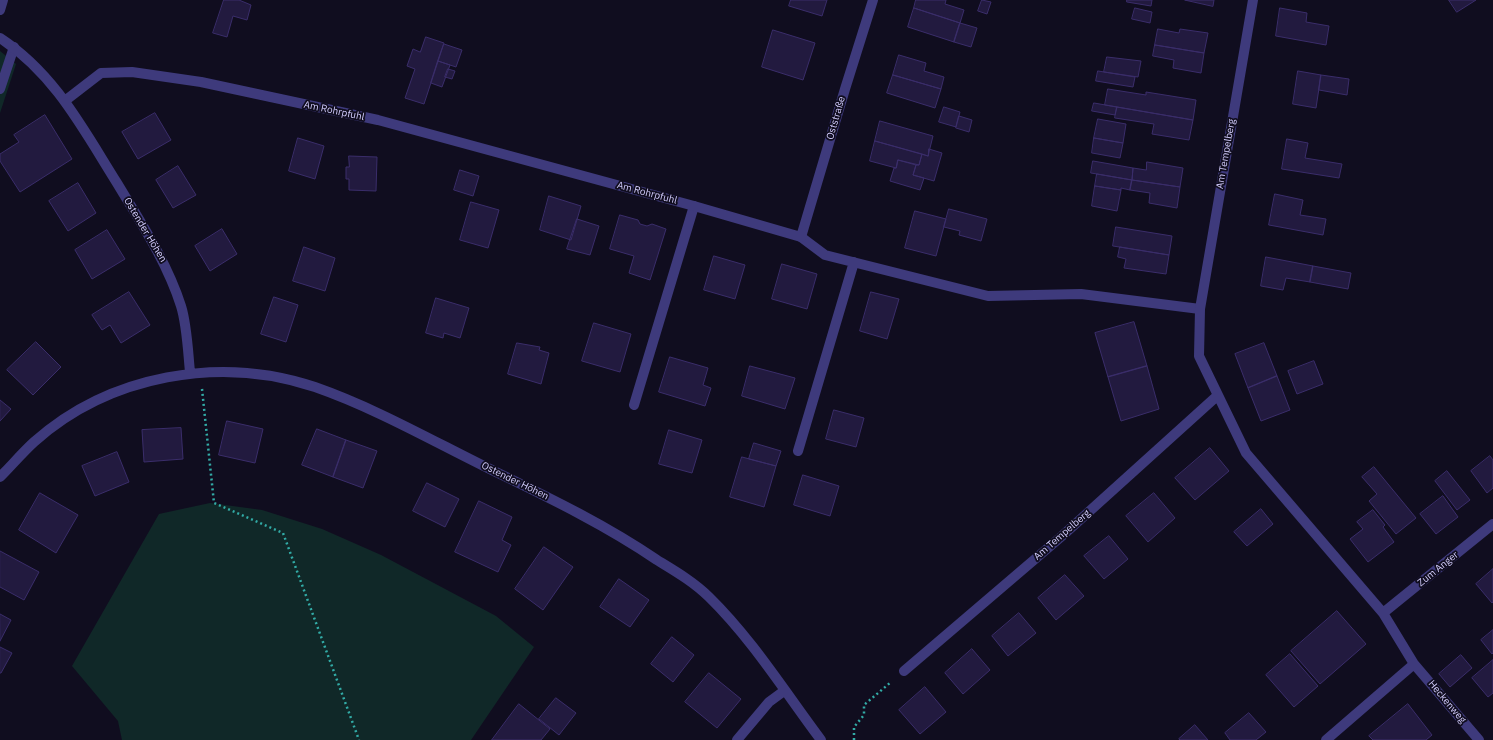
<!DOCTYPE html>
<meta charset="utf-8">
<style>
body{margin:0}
canvas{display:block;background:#100d1f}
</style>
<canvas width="1493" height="740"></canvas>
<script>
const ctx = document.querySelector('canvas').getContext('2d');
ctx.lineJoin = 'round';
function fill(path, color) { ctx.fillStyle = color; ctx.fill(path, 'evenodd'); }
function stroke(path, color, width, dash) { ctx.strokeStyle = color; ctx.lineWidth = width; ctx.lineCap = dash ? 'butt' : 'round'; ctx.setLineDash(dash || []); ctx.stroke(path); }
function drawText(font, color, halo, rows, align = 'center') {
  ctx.font = font + ' "IBM Plex Sans",sans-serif'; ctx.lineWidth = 3.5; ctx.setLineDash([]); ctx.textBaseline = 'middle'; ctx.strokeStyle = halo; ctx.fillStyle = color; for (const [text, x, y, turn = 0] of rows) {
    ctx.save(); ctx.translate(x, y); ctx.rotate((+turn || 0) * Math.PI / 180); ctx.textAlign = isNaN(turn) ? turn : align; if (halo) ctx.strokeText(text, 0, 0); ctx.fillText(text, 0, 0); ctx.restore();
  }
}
fill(new Path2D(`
 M0 51 16 64 0 113Z
 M210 503 262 510 322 529 381 555 496 616 534 647 471 740H122L118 721 72 666 159 514Z`), '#102828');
const building = new Path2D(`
 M224 0H239L251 5 247 20 233 16 227 37 213 33Z
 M791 0H827L822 16 789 6Z
 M916 0H946L945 4 964 10 960 23 914 8Z
 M982 0 991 2 987 14 978 11Z
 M1127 0H1152L1151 6 1127 2Z
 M1185 0H1214L1213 6Z
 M1449 0H1476L1457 12Z
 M914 8 960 23 954 42 908 27Z
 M1135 8 1152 12 1150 23 1132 19Z
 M1280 8 1307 13 1306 22 1329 26 1326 45 1276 36Z
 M960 23 977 28 971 47 954 42Z
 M1158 29 1179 33 1180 29 1208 33 1204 53 1155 45Z
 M773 30 815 43 803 80 762 67Z
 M426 37 444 43 424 104 405 98 415 69 407 66 413 49 420 52Z
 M444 44 462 50 456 67 438 61Z
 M1155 45 1204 53 1201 73 1173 68 1174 60 1153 56Z
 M899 55 926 63 924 71 944 77 941 89 893 75Z
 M1107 57 1141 61 1138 77 1104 72Z
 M438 61 450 65 442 87 431 83Z
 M448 69 455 71 452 79 445 77Z
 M1098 71 1135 77 1133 87 1096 81Z
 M1298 71 1321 75 1316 108 1293 104Z
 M893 75 941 89 935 108 887 93Z
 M1321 75 1349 79 1347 95 1319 90Z
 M1108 89 1146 95V92L1196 100 1193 120 1105 105Z
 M1094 103 1117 107 1115 115 1092 111Z
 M944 107 960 112 956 127 939 122Z
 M1117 107 1193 120 1189 140 1152 134 1154 124 1115 118Z
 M155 113 171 140 138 159 122 132Z
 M45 115 72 159 20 192 0 161V154L19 142 14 135Z
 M959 116 972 120 969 132 956 128Z
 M1098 119 1126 124 1123 143 1094 138Z
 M880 121 933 136 928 156 875 141Z
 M298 138 324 146 315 179 289 171Z
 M1094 138 1123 143 1120 158 1092 153Z
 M1287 139 1308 143 1305 158 1342 164 1339 178 1282 169Z
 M875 141 922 154 919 165 898 160 896 168 870 161Z
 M929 149 942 153 934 181 913 175 916 165H919L922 154 928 156Z
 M349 156 377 157 376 191 349 190V179H346V167H349Z
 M898 160 916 165 913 175 924 178 920 190 890 181 894 168H896Z
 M1093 161 1133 168 1132 180 1091 173Z
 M1147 162 1183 168 1180 187 1132 180 1133 168 1146 170Z
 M178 166 196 195 173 208 156 180Z
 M460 170 479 176 473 196 454 190Z
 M1097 174 1132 180 1130 190 1121 188V190L1095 186Z
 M1132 180 1180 187 1177 208 1149 203 1150 193 1130 190Z
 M78 183 96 213 68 231 49 201Z
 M1095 186 1121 190 1117 211 1092 206Z
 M1275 194 1303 200 1300 215 1326 219 1323 235 1269 225Z
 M549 196 581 206 571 240 540 230Z
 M471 202 499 210 488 248 460 240Z
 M949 209 987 219 981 241 959 235 960 231 944 227Z
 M915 211 946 219 936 256 905 248Z
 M620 215 638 220 640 224 647 226 652 224 666 229 650 280 629 273 634 256 610 249Z
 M577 219 599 226 590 255 567 249Z
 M1116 227 1172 236 1169 255 1113 246Z
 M222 229 237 254 210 271 195 246Z
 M107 230 125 259 92 279 75 250Z
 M304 247 335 258 325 291 293 281Z
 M1120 247 1169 255 1166 274 1124 268 1126 259 1118 257Z
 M714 256 745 265 735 299 704 290Z
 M1266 257 1313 266 1310 282 1286 278 1283 290 1261 286Z
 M782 264 817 274 807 309 772 299Z
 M1313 266 1351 273 1348 289 1310 282Z
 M129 292 150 325 121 343 110 325 102 330 92 315Z
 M871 292 899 299 887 339 860 331Z
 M274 297 298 305 286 342 261 334Z
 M436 298 469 308 460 338 444 333 443 338 426 333Z
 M1134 322 1147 366 1108 377 1095 333Z
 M594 323 631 334 620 372 582 361Z
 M36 342 61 367 33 395 7 370Z
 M517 343 540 347 539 350 549 353 541 384 508 374Z
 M1264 343 1277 376 1248 388 1235 354Z
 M670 357 708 368 703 385 711 388 705 406 659 392Z
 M1314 361 1323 384 1297 394 1288 371Z
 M750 366 795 378 785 409 742 396Z
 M1147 366 1159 409 1121 421 1108 377Z
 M1277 376 1290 410 1261 421 1248 388Z
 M0 400 11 409 0 421Z
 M834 410 864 418 856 447 826 439Z
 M227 421 263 429 255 463 219 455Z
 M181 428 183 459 144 462 142 430Z
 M317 429 346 440 333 477 302 465Z
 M669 430 702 440 692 473 659 464Z
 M346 440 377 451 363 488 333 477Z
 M754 443 781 451 776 466 749 459Z
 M1210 448 1229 471 1195 500 1175 478Z
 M117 452 129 482 95 496 82 466Z
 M1490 456 1493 460V488L1487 493 1471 471Z
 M742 457 776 466 764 507 730 497Z
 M1374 467 1416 518 1396 534 1369 501 1377 494 1362 477Z
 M1447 471 1470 500 1457 510 1435 481Z
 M803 475 839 486 830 516 794 505Z
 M427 483 459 499 445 527 413 511Z
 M40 493 78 515 56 553 19 530Z
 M1154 493 1175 518 1148 542 1126 516Z
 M1443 496 1458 517 1436 534 1420 514Z
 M479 501 512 517 502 540 511 545 498 572 455 552Z
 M1261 509 1273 524 1247 546 1234 532Z
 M1373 510 1385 525 1383 527 1394 542 1368 562 1350 539 1363 529 1357 522Z
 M1109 536 1128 559 1104 579 1084 556Z
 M544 547 573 567 543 610 515 589Z
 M0 551 39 572 24 600 0 587Z
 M1493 569V602L1492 603 1476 584Z
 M1065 575 1084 596 1056 620 1038 598Z
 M619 579 649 600 630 627 600 607Z
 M1337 611 1366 644 1320 684 1291 651Z
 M1019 613 1036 633 1008 656 992 636Z
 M0 614 11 620 0 641Z
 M1493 630V653L1492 654 1481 640Z
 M672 637 694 655 673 682 651 664Z
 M0 647 12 653 1 673H0Z
 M972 649 990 670 963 694 945 673Z
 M1290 654 1318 686 1294 707 1266 675Z
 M1461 655 1472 668 1450 687 1439 674Z
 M1493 660V693L1488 697 1472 678Z
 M709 673 741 699 717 728 685 702Z
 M925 687 946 712 920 734 899 710Z
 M556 698 576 713 559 735 539 719Z
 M519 704 550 729 541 740H492Z
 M1408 704 1432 735 1426 740H1373L1369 736Z
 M1249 713 1266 732 1256 740H1230L1225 733Z
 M1195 725 1208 740H1180L1179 739Z`);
fill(building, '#221a3f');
stroke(building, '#3a2d6a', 1);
stroke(new Path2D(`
 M202 389 214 503 283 533 359 740
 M854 740V727L864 715V705L891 682`), '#32aba6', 2.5, [2, 3]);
stroke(new Path2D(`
 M0 89 14 47
 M801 237 825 255 988 296 1081 294 1200 309
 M634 405 694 206
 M798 451 854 262`), '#3e3a7c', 10);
stroke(new Path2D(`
 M1253 0 1200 309 1199 356 1246 453 1383 613 1414 664 1479 740
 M0 10 3 0
 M0 38C55 74 83 129 117 183 141 223 167 262 181 306 187 325 188 352 190 372
 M66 100 101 73 132 72 201 82 378 120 694 206 801 237 845 89 873 0
 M0 477C11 466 22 453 34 442 109 375 220 355 315 387 378 409 438 444 498 473 552 499 607 526 657 560 675 571 694 582 709 597 752 639 785 692 821 740
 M1383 613 1493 524
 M904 671 1062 536 1217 396
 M737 740 769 702 784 691
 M1326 740 1414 664`), '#3e3a7c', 10);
drawText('10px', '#d3cdfd', '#100d1f', [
 ["Am Rohrpfuhl",334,111,12],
 ["Oststraße",836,118,-74],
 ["Am Tempelberg",1226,154,-80],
 ["Am Rohrpfuhl",647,193,15],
 ["Ostender Höhen",145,230,59],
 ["Ostender Höhen",515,481,26],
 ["Am Tempelberg",1062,535,-41],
 ["Zum Anger",1438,569,-39],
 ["Heckenweg",1447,702,50]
]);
</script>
